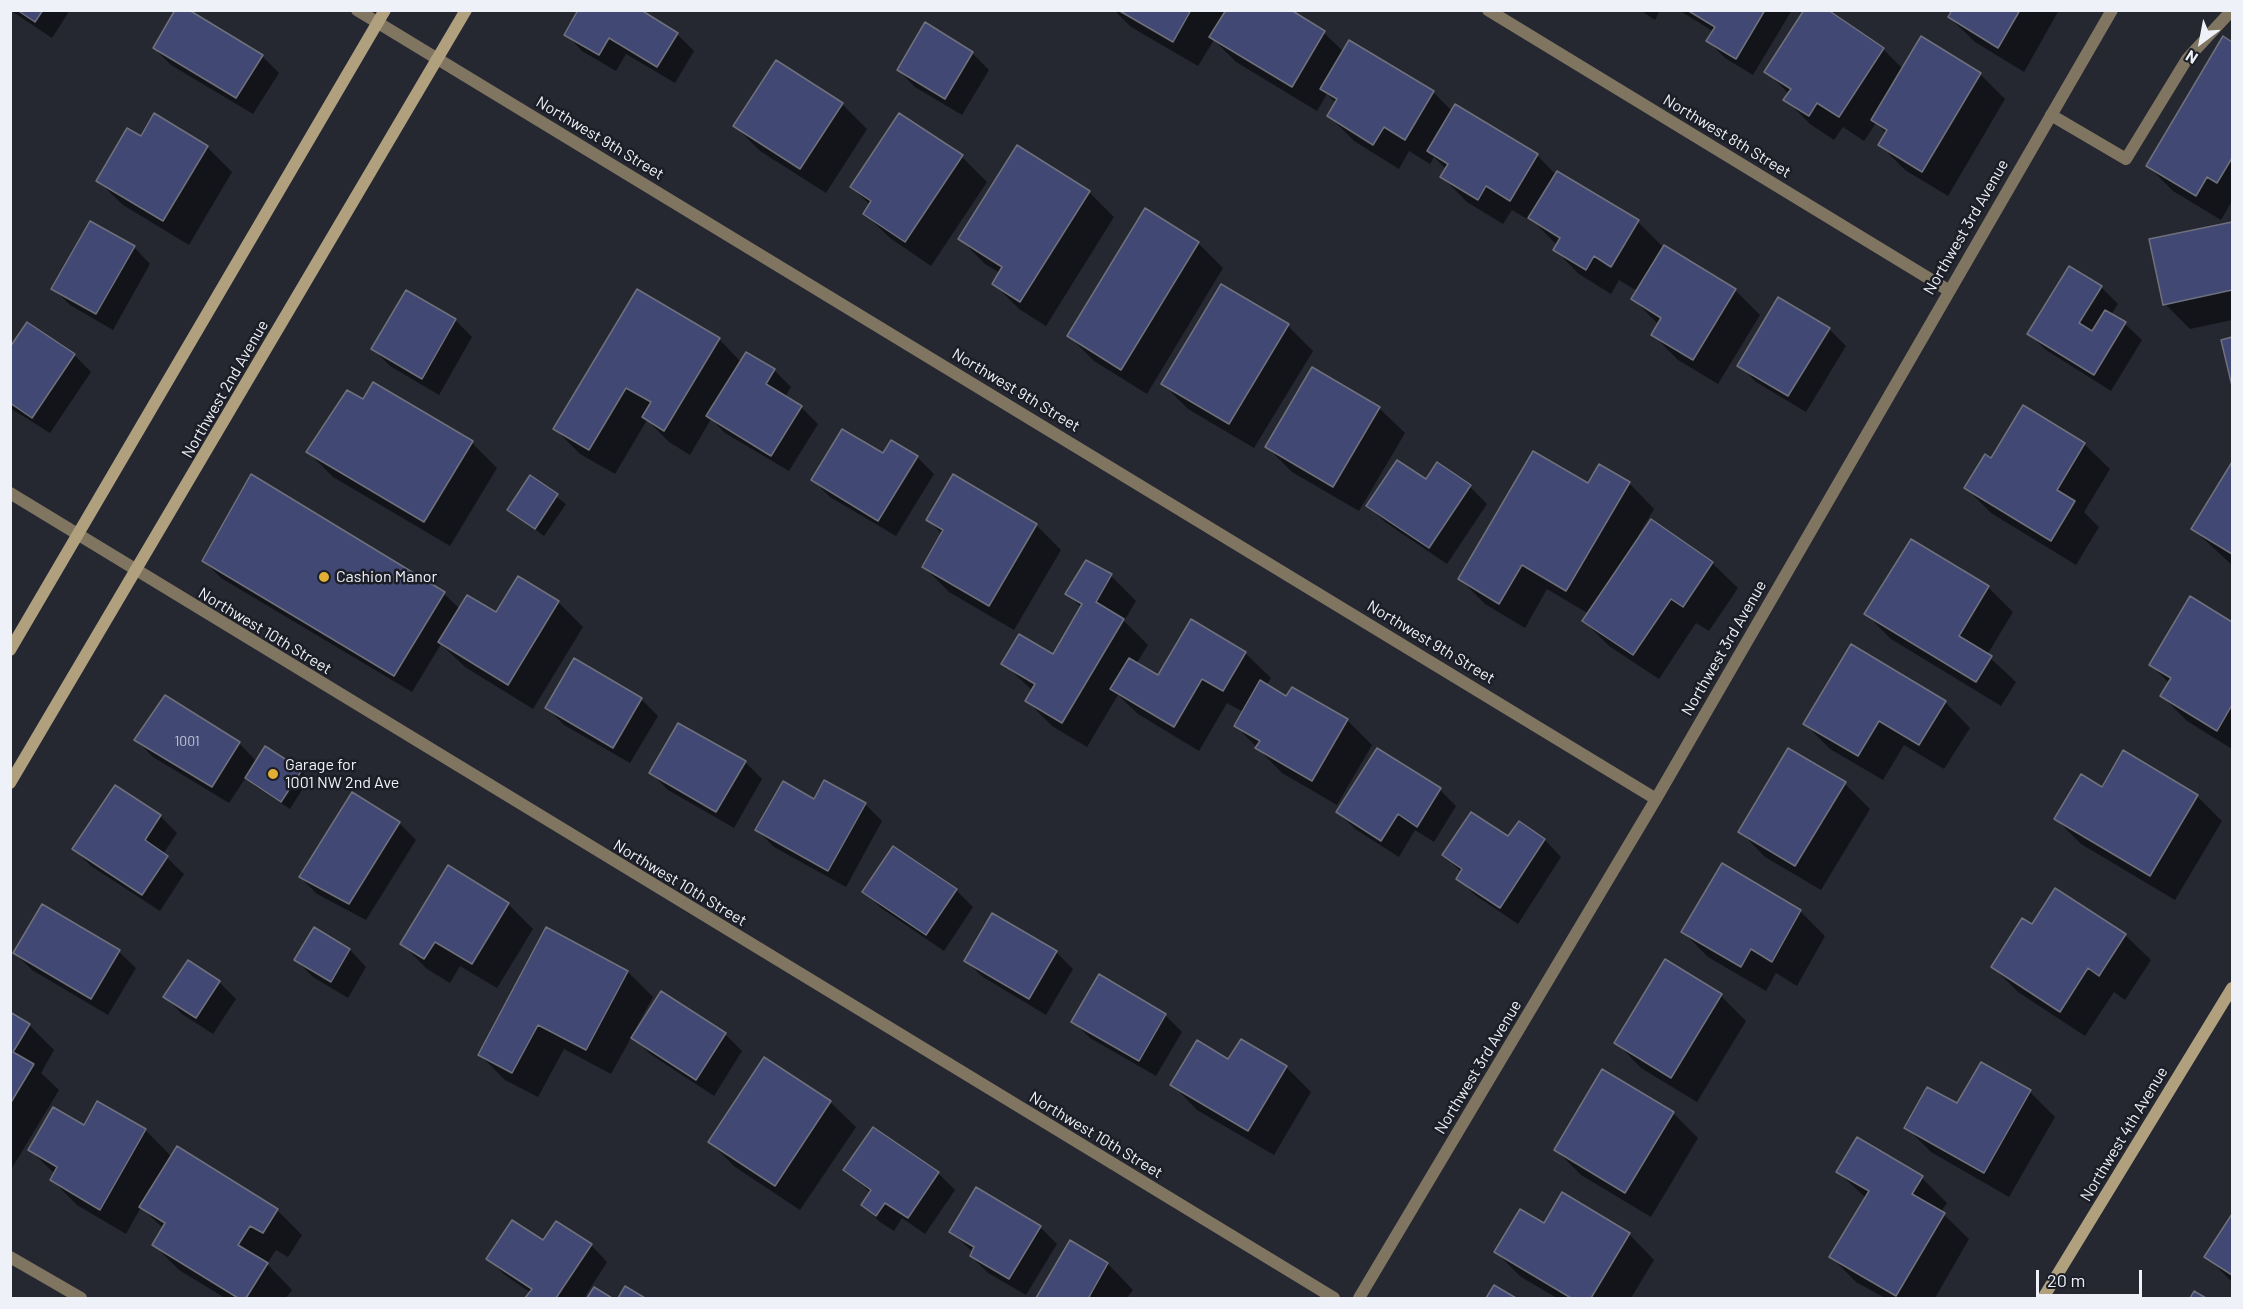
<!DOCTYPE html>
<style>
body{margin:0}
#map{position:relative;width:2243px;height:1309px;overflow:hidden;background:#252731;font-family:Barlow,sans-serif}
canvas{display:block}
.frame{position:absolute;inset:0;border:12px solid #eff1f8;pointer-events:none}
.north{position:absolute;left:2171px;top:12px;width:60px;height:60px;-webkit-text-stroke:4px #1c1e27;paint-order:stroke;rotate:212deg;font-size:16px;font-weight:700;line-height:24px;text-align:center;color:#eff1f8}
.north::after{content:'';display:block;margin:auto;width:21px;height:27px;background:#eff1f8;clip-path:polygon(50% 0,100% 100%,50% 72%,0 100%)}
.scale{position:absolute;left:2036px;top:1270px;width:106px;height:27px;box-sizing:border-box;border:3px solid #eff1f8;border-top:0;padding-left:8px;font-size:18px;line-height:21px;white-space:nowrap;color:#eff1f8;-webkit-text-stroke:4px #1c1e27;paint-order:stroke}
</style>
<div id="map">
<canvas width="2243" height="1309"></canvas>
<div class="frame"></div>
<div class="north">N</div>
<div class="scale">20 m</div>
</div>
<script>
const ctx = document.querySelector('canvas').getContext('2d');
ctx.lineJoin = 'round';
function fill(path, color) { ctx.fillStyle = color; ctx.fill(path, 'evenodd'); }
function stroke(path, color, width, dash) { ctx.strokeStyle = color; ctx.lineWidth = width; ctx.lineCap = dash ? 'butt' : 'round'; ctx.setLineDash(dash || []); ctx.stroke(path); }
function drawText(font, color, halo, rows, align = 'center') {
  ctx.font = font + ' Barlow,sans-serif'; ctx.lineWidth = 5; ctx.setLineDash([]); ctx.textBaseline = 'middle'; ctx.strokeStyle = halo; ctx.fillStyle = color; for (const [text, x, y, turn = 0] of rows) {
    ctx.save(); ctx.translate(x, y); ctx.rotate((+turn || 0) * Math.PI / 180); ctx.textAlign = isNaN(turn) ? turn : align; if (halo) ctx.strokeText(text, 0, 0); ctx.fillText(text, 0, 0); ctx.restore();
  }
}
fill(new Path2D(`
 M10 10H70L52 38Z
 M1114 10H1288L1324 33 1344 52 1433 92 1452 111 1537 155 1556 175 1638 222 1664 248 1735 290 1760 315 1718 384 1678 360 1653 335 1658 324 1633 299 1637 291 1619 280 1611 294 1579 274 1554 249 1557 245 1536 224 1512 210 1503 224 1467 202 1442 177 1446 169 1434 157 1430 164 1409 151 1399 169 1354 141 1329 116 1336 103 1327 94 1317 111 1236 62 1214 40 1198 66 1131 27Z
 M1640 10H1660L1655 20Z
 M1679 10H1792L1753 75 1725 58 1708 41 1714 32Z
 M1825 10 1883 49 1903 69 1980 74 2005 99 1948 196 1905 170 1880 145 1887 134 1876 123 1864 141 1843 127 1834 140 1810 124 1785 99 1789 94 1766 71Z
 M1953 10H2059L2024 72 1975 42 1949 17Z
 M566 34H677L694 51 675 83 626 54 616 71 582 51Z
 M2224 38 2232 44V201L2221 220 2173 191 2148 166Z
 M154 48 262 56 279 73 253 114 171 65Z
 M972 53 989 70 962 115 915 87 898 70Z
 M842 104 867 129 826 193 760 151 735 126Z
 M899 115 962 157 987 182 931 266 890 238 864 213 870 205 852 187Z
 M141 138 207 147 232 172 189 245 123 205 97 180Z
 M1089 192 1114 217 1046 326 1019 309 994 284 1000 273 985 264 960 239Z
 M2232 223V320L2190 329 2165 304 2151 240Z
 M1198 243 1223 268 1147 394 1094 361 1069 336Z
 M134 247 150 264 113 330 70 305 53 288Z
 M2101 287 2118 304 2111 315 2125 324 2142 340 2111 391 2046 350 2029 334Z
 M638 291 719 339 741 362 746 354 774 370 791 387 785 397 801 407 818 424 789 471 725 433 711 419 690 455 669 442 647 420 615 474 580 454 555 429Z
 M407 292 455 320 472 337 439 395 390 366 373 349Z
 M1288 326 1313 351 1254 448 1188 409 1163 384Z
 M1829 329 1846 346 1806 412 1756 382 1739 365Z
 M2232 338V380L2222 341Z
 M10 349 74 355 91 372 50 433 10 408Z
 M1312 369 1379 408 1405 433 1359 511 1292 472 1267 447Z
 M363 401 472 443 497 468 450 546 333 477 308 452Z
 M2024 407 2084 444 2110 469 2084 512 2099 527 2076 565 1991 513 1966 488 1992 460Z
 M917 457 934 474 896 536 830 497 813 480Z
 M1437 464 1470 487 1487 504 1447 564 1385 522 1368 506 1426 481Z
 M2232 465V565L2193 529Z
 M252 476 444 594 460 609 497 614 558 602 583 627 533 709 465 667 441 644 412 692 221 578 204 561Z
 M530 477 566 504 544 536 509 509Z
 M1629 483 1654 509 1638 536 1640 537 1651 521 1712 563 1738 588 1709 631 1696 623 1659 679 1609 646 1584 621 1589 614 1547 589 1525 628 1485 604 1460 579 1588 485Z
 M928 520 1036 525 1061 550 1014 630 949 592 924 567 942 534Z
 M1111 576 1136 601 1124 621 1148 645 1136 664 1158 678 1245 653 1271 678 1266 686 1287 698 1347 720 1372 745 1337 805 1282 773 1235 725 1243 712 1227 703 1199 751 1138 714 1118 695 1087 747 1052 726 1027 701 1033 691 1003 663 1054 656 1082 608 1067 594Z
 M1988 587 2013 612 1987 655 2016 682 2001 706 1891 639 1866 614Z
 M2191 598 2232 624V749L2187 721 2162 696 2170 684 2151 665Z
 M641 699 658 716 630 763 564 725 547 708Z
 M1945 702 1970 728 1944 769 1904 745 1883 780 1830 749 1805 724Z
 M136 740 239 743 257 762 301 771 309 779 290 809 255 786 246 777 229 803 153 757Z
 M745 762 762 779 734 828 668 790 651 773Z
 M1845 784 1870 809 1821 890 1765 857 1740 831Z
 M2102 789 2197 796 2222 821 2175 900 2081 844 2056 819Z
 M1440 790 1456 806 1434 842 1415 830 1399 857 1355 829 1338 812Z
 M352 794 399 823 416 840 366 920 317 894 300 877Z
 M814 801 865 804 882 821 846 887 774 847 757 830Z
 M160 816 177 833 163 854 184 874 160 911 91 866 74 849Z
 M1519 823 1545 840 1561 857 1518 924 1475 895 1458 878 1462 873 1444 855 1509 838Z
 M894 848 956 890 973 907 944 951 881 908 864 891Z
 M2056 890 2125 935 2151 960 2125 1000 2114 992 2085 1036 2018 992 1993 967 2033 926Z
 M508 904 533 929 497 988 460 966 450 983 427 969 402 944Z
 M43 906 119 952 136 968 108 1015 32 970 15 953Z
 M1800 911 1825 936 1797 986 1776 973 1766 991 1708 957 1683 932Z
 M993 915 1056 952 1073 969 1046 1015 983 977 966 961Z
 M314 929 350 950 366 967 348 998 313 977 296 960Z
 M547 929 628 972 653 997 636 1028 725 1034 742 1051 714 1096 650 1054 632 1036 611 1074 564 1049 538 1097 505 1080 480 1055Z
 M188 962 219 982 236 999 213 1034 182 1014 165 997Z
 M1665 962 1721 996 1746 1021 1697 1102 1641 1068 1616 1042Z
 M10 1014 29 1025 54 1050 41 1073 59 1090 12 1168Z
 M1165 1015 1182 1032 1156 1076 1090 1038 1073 1021Z
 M765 1059 830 1102 856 1127 800 1210 735 1167 710 1142Z
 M1229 1061 1286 1067 1311 1092 1274 1155 1197 1110 1172 1084Z
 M1982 1064 2030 1092 2055 1117 2009 1197 1931 1152 1906 1127 1957 1105Z
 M98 1103 146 1131 172 1157 277 1210 302 1235 288 1257 276 1250 267 1264 292 1290 286 1298H225L179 1270 154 1245 164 1229 141 1207 126 1234 77 1205 52 1180 55 1174 30 1150 84 1127Z
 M1673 1113 1698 1138 1651 1217 1581 1175 1556 1150Z
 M873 1129 938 1173 955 1190 925 1234 902 1218 894 1231 880 1222 863 1205 871 1193 845 1170Z
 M1838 1172 1922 1178 1947 1203 1941 1212 1969 1239 1935 1298H1885L1856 1282 1831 1257 1866 1198Z
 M1563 1194 1629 1234 1654 1260 1631 1298H1557L1521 1277 1496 1252 1544 1225Z
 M2232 1216V1282L2206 1256Z
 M1040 1227 1057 1244 1026 1295 988 1273 971 1256 973 1252 951 1232Z
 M543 1242 591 1245 607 1262 584 1298H527L531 1293 505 1275 488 1259Z
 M1070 1242 1108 1264 1133 1290 1127 1298H1038Z`), '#0007');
const building = new Path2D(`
 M17 10H43L35 22Z
 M175 10H189L263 55 236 98 153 48Z
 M578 10H641L678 33 657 67 609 38 599 55 564 35Z
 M1118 10H1191L1173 42Z
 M1226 10H1291L1325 31 1292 87 1209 37Z
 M1687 10H1765L1736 59 1706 41 1715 27Z
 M1804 10H1828L1884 48 1839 117 1817 103 1809 116 1783 100 1791 89 1764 72Z
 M1952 10H2020L1998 48 1948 17Z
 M925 22 973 52 945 99 897 70Z
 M1921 36 1981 73 1922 172 1878 145 1887 130 1871 120Z
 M2223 36 2232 42V158L2217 183 2207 177 2196 196 2146 166Z
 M1349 40 1434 91 1405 140 1384 127 1373 145 1327 116 1337 99 1320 89Z
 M776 60 843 103 800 169 733 126Z
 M1455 104 1538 154 1510 201 1486 186 1478 200 1440 177 1448 164 1427 151Z
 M154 113 208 146 163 221 96 181 127 128 141 136Z
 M899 113 963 155 905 242 863 214 871 201 850 187Z
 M1017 145 1090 191 1020 302 992 284 1002 267 958 239Z
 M1557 171 1639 220 1611 267 1594 256 1586 270 1553 250 1560 238 1528 218Z
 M1145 208 1199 242 1121 370 1067 336Z
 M90 221 135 246 96 314 51 289Z
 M2232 222V290L2163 305 2149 239Z
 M1664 245 1736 289 1693 360 1651 335 1661 318 1631 299Z
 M2069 266 2102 286 2079 323 2092 331 2105 310 2126 322 2094 375 2027 334Z
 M1221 284 1289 324 1229 424 1161 384Z
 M637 289 720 338 664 431 642 417 651 402 626 388 589 450 553 429Z
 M406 290 456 319 422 379 371 349Z
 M1778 297 1830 328 1788 396 1737 366Z
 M27 322 75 354 32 418 10 403V347Z
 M2232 337V386L2221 340Z
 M746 352 775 369 766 384 802 406 771 456 706 416Z
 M1312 367 1380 407 1333 487 1265 447Z
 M373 382 473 441 424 522 306 452 347 390 363 399Z
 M2023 405 2085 443 2057 490 2075 501 2051 541 1964 488 1985 454 1991 458Z
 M842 429 883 453 891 440 918 456 878 521 811 480Z
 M1533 451 1588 483 1599 464 1630 482 1566 591 1522 565 1499 604 1458 579Z
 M1397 460 1426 479 1437 462 1471 485 1429 548 1366 506Z
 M2232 462V554L2191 529Z
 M251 474 445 592 394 676 202 561Z
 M953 474 1037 524 989 606 922 567 943 530 926 520Z
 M530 475 558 494 535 529 507 510Z
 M1651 519 1713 562 1683 607 1671 599 1633 655 1582 621Z
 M1911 539 1989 586 1959 636 1992 656 1976 682 1864 614Z
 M1086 560 1112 574 1096 602 1124 619 1062 723 1025 701 1035 684 1001 664 1019 634 1053 654 1082 604 1065 594Z
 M518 576 559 601 508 685 438 642 467 595 496 612Z
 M2190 596 2232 622V705L2217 731 2160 696 2171 678 2149 665Z
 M1191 619 1246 652 1223 691 1202 679 1174 727 1110 689 1129 658 1158 675Z
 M1851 644 1946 701 1919 745 1879 721 1858 756 1803 724Z
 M574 658 642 698 613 748 545 708Z
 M1260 680 1286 696 1292 687 1348 719 1312 781 1255 748 1260 741 1234 726Z
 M165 695 240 742 212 787 134 740Z
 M678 723 746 761 716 812 649 773Z
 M265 746 302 770 281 802 245 778Z
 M1377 748 1441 788 1417 827 1398 814 1381 841 1336 812Z
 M1788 748 1846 782 1795 866 1738 832Z
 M2123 750 2198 795 2150 876 2054 819 2081 774 2102 787Z
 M824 780 866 803 828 871 755 830 783 781 814 799Z
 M115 785 161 815 145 840 168 856 142 895 72 849Z
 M352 792 400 822 349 904 299 877Z
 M1471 812 1508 836 1519 821 1545 839 1500 908 1456 879 1462 869 1442 855Z
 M893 846 957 889 926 935 862 892Z
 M1722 863 1801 910 1772 962 1751 949 1741 967 1681 932Z
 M448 865 509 903 472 964 435 942 424 959 400 944Z
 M2055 888 2126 934 2099 976 2088 968 2060 1012 1991 967 2022 918 2032 924Z
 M42 904 120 950 91 999 13 953Z
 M992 913 1057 951 1029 999 964 961Z
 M314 927 350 949 331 982 294 960Z
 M546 927 628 971 586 1050 538 1025 512 1073 478 1055Z
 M1665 959 1722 994 1671 1078 1614 1043Z
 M188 960 220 981 196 1018 163 997Z
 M1099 974 1166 1014 1139 1061 1071 1022Z
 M661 991 726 1033 696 1080 631 1038Z
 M10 1012 30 1024 13 1052 34 1064 10 1104Z
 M1241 1039 1287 1066 1248 1131 1170 1085 1197 1040 1228 1059Z
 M764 1057 831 1101 775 1186 708 1142Z
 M1981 1062 2031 1090 1984 1173 1904 1128 1927 1087 1957 1103Z
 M1602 1069 1674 1112 1625 1193 1554 1150Z
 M97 1101 146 1129 100 1210 50 1180 57 1167 28 1150 53 1107 84 1125Z
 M873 1127 939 1172 908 1218 885 1203 876 1216 861 1205 871 1190 843 1170Z
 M1857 1137 1923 1176 1912 1194 1945 1213 1896 1296 1829 1257 1869 1191 1836 1172Z
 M177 1146 278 1209 263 1233 250 1226 238 1245 268 1263 246 1298H238L152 1245 165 1223 139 1207Z
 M976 1187 1041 1226 1009 1279 970 1256 974 1247 949 1232Z
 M1562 1192 1630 1233 1591 1298H1571L1494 1252 1520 1209 1544 1223Z
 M2232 1214V1275L2204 1257Z
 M512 1220 543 1240 556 1221 592 1244 556 1298H525L532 1289 486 1259Z
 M1070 1240 1108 1263 1089 1297 1091 1298H1036Z
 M1494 1285 1516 1298H1486Z
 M625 1286 645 1298H618Z
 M594 1287 612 1298H587Z
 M2194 1291 2206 1298H2190Z`);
fill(building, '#414874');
stroke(building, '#6e717c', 1.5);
stroke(new Path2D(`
 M2051 115 2126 159 2187 59 2232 10`), '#7f7560', 12);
stroke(new Path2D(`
 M357 10 1656 799
 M1488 10 1948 290
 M10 493 1334 1298
 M10 1257 81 1298
 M1359 1298 1656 799 2112 10`), '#7f7560', 12);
stroke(new Path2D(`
 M10 650 385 10
 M10 783 466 10
 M2043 1298 2232 988`), '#b0a07e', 12);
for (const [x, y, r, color] of [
 [324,577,6,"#e1af34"],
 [273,774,6,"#e1af34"]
]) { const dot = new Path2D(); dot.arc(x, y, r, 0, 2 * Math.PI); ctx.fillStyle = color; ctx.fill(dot); stroke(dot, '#1c1e27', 2); }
drawText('14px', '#c4c7d7', null, [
 ["1001",187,741]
]);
drawText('16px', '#eff1f8', '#1c1e27', [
 ["Northwest 8th Street",1727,136,31],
 ["Northwest 9th Street",600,138,31],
 ["Northwest 3rd Avenue",1966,227,-60],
 ["Northwest 2nd Avenue",225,389,-60],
 ["Northwest 9th Street",1016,390,31],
 ["Northwest 10th Street",265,631,31],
 ["Northwest 9th Street",1431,642,31],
 ["Northwest 3rd Avenue",1724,648,-60],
 ["Northwest 10th Street",680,883,31],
 ["Northwest 3rd Avenue",1478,1067,-59],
 ["Northwest 4th Avenue",2124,1134,-59],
 ["Northwest 10th Street",1096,1135,31]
]);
drawText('16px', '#eff1f8', '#1c1e27', [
 ["Cashion Manor",336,577],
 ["Garage for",285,765],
 ["1001 NW 2nd Ave",285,783]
], 'left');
</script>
